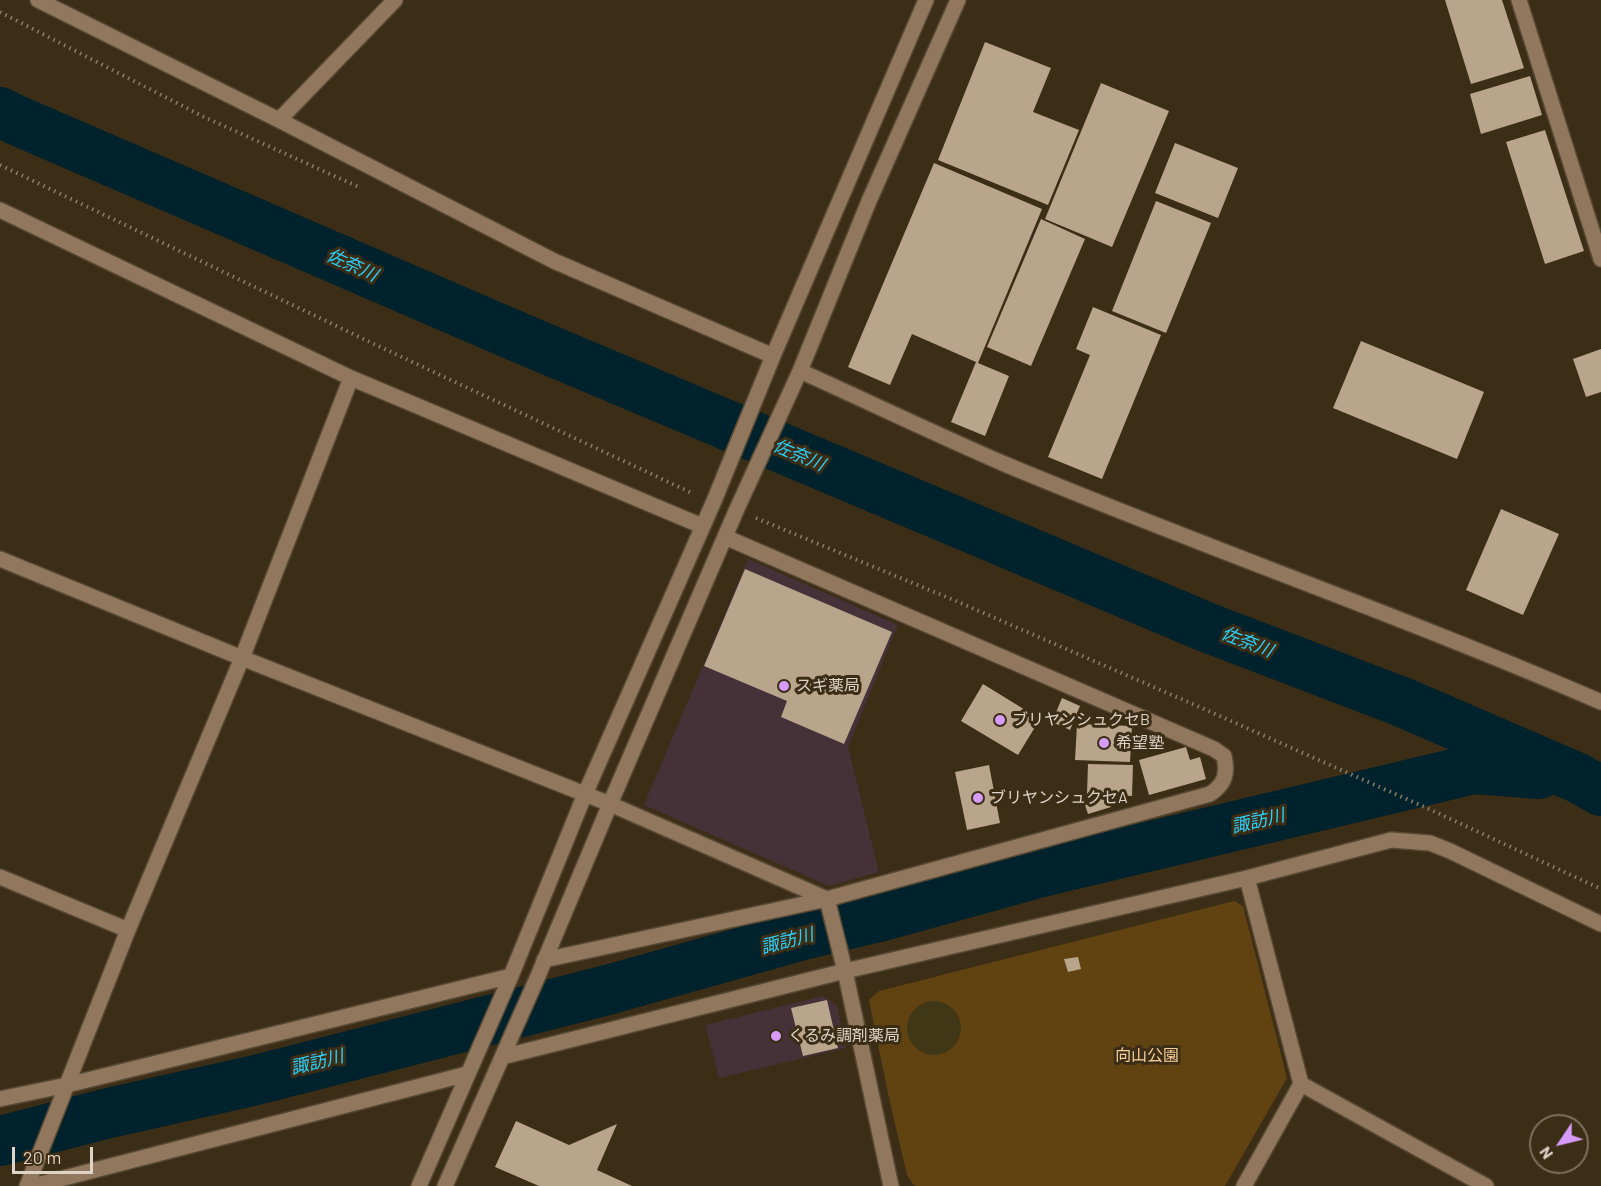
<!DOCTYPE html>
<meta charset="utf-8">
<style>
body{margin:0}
#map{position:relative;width:1601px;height:1186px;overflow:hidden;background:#3c2d16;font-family:Barlow,sans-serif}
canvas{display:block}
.north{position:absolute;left:1529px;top:1114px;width:60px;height:60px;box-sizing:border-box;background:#3c2d16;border:2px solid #7c6f5c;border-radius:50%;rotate:235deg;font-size:16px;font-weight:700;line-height:24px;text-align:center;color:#ddd3c6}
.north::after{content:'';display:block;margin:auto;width:21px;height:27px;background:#d79bf9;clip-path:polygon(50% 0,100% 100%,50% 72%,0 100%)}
.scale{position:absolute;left:12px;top:1147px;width:81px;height:27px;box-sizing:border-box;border:3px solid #ddd3c6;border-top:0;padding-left:8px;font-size:18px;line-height:21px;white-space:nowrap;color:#ddd3c6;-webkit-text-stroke:4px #3c2d16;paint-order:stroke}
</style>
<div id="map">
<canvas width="1601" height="1186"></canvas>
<div class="north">N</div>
<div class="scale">20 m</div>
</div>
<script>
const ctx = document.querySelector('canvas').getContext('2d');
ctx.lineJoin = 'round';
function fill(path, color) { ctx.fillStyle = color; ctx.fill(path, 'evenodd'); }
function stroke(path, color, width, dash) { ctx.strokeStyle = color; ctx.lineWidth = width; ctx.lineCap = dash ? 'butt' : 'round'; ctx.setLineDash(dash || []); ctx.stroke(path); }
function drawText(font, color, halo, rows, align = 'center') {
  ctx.font = font + ' Barlow,"Noto Sans JP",sans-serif'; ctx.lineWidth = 6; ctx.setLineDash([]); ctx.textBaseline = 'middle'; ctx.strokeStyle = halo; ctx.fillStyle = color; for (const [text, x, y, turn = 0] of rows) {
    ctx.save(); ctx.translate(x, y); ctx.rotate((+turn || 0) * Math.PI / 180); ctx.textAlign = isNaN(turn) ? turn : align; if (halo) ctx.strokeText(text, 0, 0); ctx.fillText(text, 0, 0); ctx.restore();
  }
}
fill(new Path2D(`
 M748 559 898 625 848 747 879 872 829 886 644 805Z
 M823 996 837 1005 846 1048 719 1078 705 1025Z`), '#453137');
fill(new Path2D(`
 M1234 901 1243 906 1287 1078 1225 1186H917L913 1184 907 1175 889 1098 869 1000 879 991Z`), '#614312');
fill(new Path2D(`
 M907 1028a27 27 0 1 1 54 0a27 27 0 1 1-54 0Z`), '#403717');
stroke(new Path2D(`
 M0 112 16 120 511 334 1206 627 1402 702 1578 778 1601 791
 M0 1141 109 1113 256 1080 611 989 803 935 883 916 1042 872 1474 769 1539 774`), '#00222c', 50);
fill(new Path2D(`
 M1445 0H1502L1524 68 1471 84Z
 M985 42 1051 68 1033 112 1079 130 1048 205 938 160Z
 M1530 76 1542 115 1481 134 1470 94Z
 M1101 83 1169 111 1112 247 1045 219Z
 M1545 130 1584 251 1545 264 1506 142Z
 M1175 143 1238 168 1218 218 1155 193Z
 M934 163 1042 209 978 363 1009 376 985 436 951 422 976 362 912 334 890 385 848 367Z
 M1156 201 1211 223 1166 333 1112 311Z
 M1041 219 1085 239 1031 366 987 347Z
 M1093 307 1161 335 1102 479 1048 457 1090 355 1076 349Z
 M1361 341 1484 392 1457 459 1333 408Z
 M1601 349V392L1586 397 1573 359Z
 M1501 509 1559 534 1523 615 1466 590Z
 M745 569 892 632 844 744 781 717 787 701 704 666Z
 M983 684 1040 719 1018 755 961 721Z
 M1062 698 1080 706 1070 730 1052 722Z
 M1077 724 1132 726 1130 762 1075 760Z
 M1186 747 1190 760 1200 757 1206 779 1149 795 1139 760Z
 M1088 764 1133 765 1132 796 1087 794Z
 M989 765 1000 823 967 830 955 772Z
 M1108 795 1111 807 1088 814 1084 802Z
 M1078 957 1081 969 1068 972 1064 959Z
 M827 1000 838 1048 803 1056 791 1008Z
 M516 1121 569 1145 617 1124 597 1170 632 1186H539L495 1167Z`), '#b8a58b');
const minor = new Path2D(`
 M38 0 279 120 554 261 773 356
 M1519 0 1601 259
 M279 120 395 0
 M0 210 351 378 702 526
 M800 371C869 402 937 435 1007 465 1203 547 1405 617 1601 702
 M0 559 242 658 610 804 827 899 845 971 891 1186
 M0 877 128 930
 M544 960 827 899 1210 794C1225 784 1228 774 1224 756L1214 749 725 537
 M502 1057 845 971 1247 878 1391 840 1430 843 1450 851 1601 924
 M1301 1084 1486 1186
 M0 1099 67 1085 511 976
 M27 1186 128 930 242 658 351 378
 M33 1186 467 1074
 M419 1186 511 976 585 794 714 501 773 356 926 0
 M445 1186 538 976 610 804 736 511 800 371 869 201 958 0
 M1244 1186 1301 1084 1247 878`);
stroke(minor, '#564832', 18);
stroke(new Path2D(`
 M0 12 202 116 361 188
 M0 165 374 344 694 494
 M756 518 956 601 1195 705 1429 809 1601 889`), '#8a7e6b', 4, [1.5, 4.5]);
stroke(minor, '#90775d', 15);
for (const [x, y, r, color] of [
 [784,686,6,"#d79bf9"],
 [1000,720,6,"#d79bf9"],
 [1104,743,6,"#d79bf9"],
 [978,798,6,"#d79bf9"],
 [776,1036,6,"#d79bf9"]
]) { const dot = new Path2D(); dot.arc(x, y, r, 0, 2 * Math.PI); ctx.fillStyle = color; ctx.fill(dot); stroke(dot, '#3c2d16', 2); }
drawText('16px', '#ddd3c6', '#3c2d16', [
 ["スギ薬局",796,686],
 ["ブリヤンシュクセB",1012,720],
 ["希望塾",1116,743],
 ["ブリヤンシュクセA",990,798],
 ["くるみ調剤薬局",788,1036]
], 'left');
drawText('16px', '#f6cf98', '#3c2d16', [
 ["向山公園",1147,1056]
]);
drawText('italic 18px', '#29d1fd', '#3c2d16', [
 ["佐奈川",352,265,24],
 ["佐奈川",799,455,23],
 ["佐奈川",1247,642,21],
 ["諏訪川",1258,821,-13],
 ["諏訪川",787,941,-15],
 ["諏訪川",317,1062,-14]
]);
</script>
